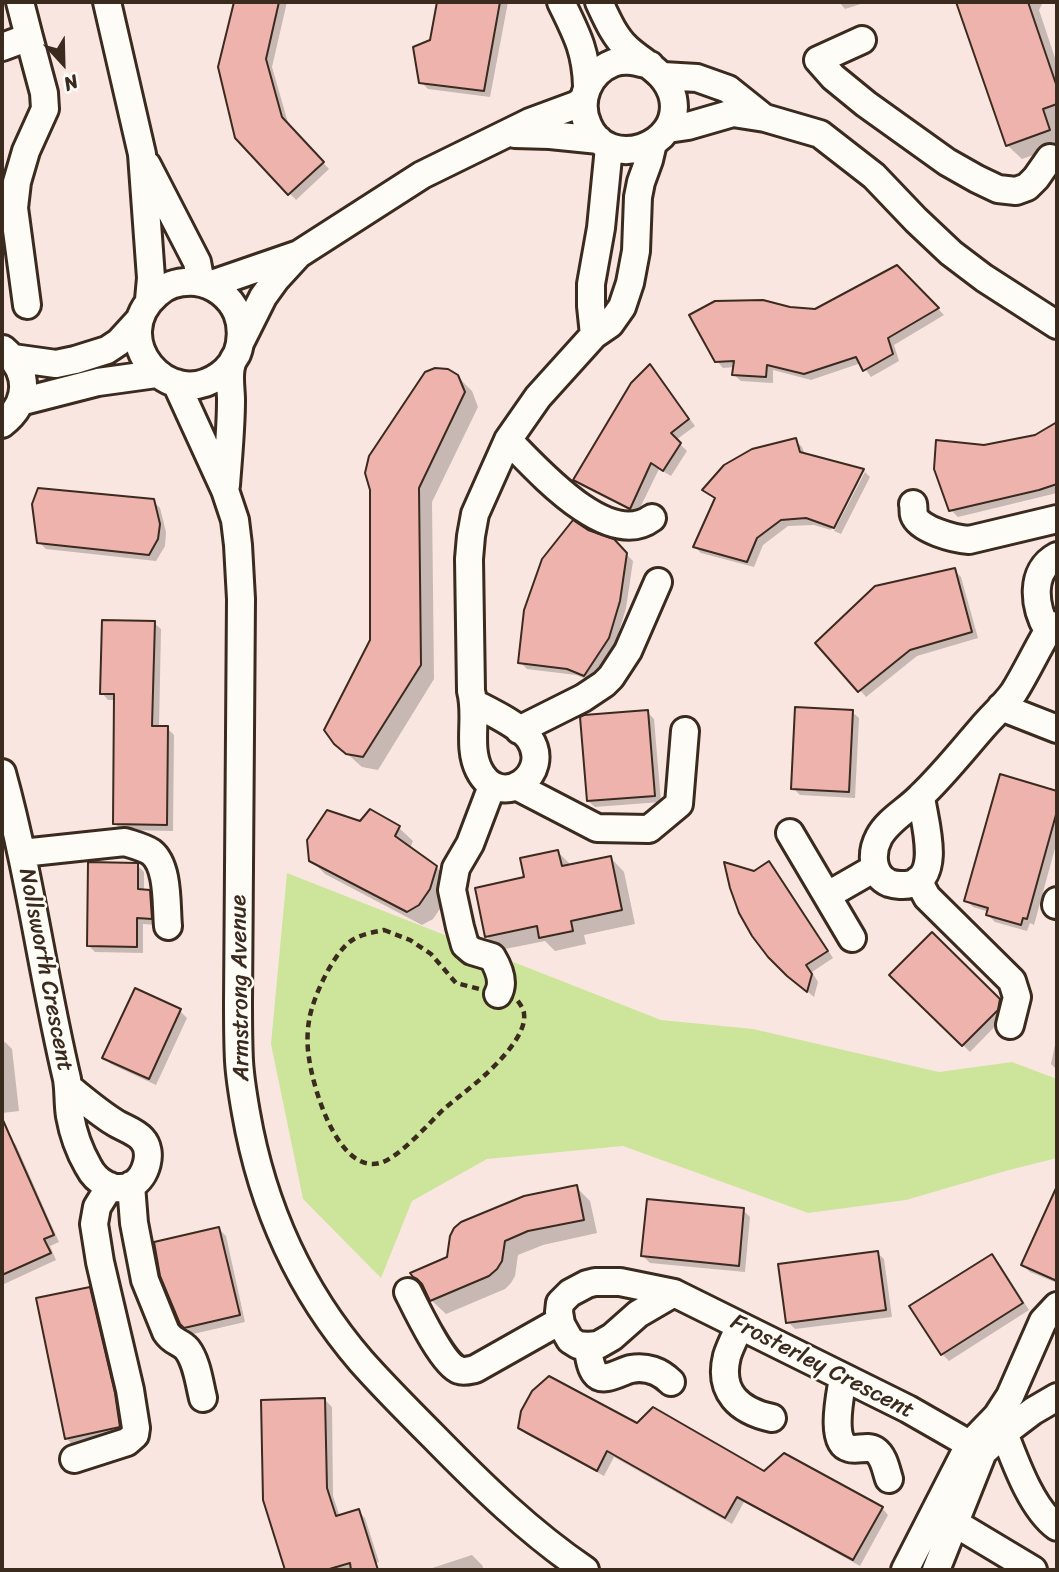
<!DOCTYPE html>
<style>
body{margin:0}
#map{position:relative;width:1059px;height:1572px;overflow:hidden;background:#f9e6e1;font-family:Sriracha,sans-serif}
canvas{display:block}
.frame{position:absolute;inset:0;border:4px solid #3b2a1e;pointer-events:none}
.north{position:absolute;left:28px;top:28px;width:70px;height:70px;-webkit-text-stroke:5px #fdfcf7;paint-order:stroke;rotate:158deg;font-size:19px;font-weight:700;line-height:28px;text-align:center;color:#3b2a1e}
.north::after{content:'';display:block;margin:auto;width:24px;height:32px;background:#3b2a1e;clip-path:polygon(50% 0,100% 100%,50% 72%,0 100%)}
</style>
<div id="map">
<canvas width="1059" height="1572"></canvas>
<div class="frame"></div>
<div class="north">N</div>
</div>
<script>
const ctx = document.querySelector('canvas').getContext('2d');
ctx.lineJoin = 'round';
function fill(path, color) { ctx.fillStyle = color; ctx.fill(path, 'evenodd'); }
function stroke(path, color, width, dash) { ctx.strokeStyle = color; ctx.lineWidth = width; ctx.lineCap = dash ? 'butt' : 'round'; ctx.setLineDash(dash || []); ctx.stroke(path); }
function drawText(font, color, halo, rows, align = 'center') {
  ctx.font = font + ' Sriracha,sans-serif'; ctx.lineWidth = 5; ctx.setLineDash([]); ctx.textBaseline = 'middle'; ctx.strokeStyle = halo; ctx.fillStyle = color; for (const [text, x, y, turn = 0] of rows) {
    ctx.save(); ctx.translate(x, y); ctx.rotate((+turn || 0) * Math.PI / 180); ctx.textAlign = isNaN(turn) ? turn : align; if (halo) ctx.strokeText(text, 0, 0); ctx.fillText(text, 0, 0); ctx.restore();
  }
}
fill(new Path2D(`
 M287 873 661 1020 753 1029 939 1072 1012 1062 1057 1079V1158L1009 1170 906 1200 808 1213 623 1146 487 1159 412 1201 381 1278 303 1199 271 1044Z`), '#cde59b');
fill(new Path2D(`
 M236 2H287L272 67 289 126 329 169 296 200 237 138 220 67Z
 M439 2H508L490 97 428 89 421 82 432 41Z
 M839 2H867L845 9Z
 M958 2H1043L1039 10 1057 64V122L1056 123 1057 127V147L1022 159 1007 145Z
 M897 267 944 315 894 345 899 361 871 377 861 363 811 380 773 370V383L741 381 734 375 735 367 723 368 716 360 790 309 816 310Z
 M656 373 695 426 676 440 687 451 671 476 659 469 637 514 582 486 575 479Z
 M457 376 472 391 478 407 432 502 434 679 378 770 362 767 335 743 372 640V489Z
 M1057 424V493L958 517 951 510 1036 437Z
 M795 440 802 447 805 455 864 471 870 477 841 534 834 531 865 472H861L831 530 814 525 788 526 763 545 754 567 701 553 695 547 716 500 705 489Z
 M153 501 160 508 166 532 165 546 156 561 46 549 39 542Z
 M587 531 613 541 633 561 626 608 615 645 591 681 576 675 527 669 520 662Z
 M954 570 961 577 978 638 917 656 866 697 860 690Z
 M154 623 161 629 159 728H167L174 735 173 831 122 830 115 824 116 700H108L102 693Z
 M647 712 654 719 661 802 595 807 588 801Z
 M852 712 859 718 855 798 800 795 793 788Z
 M1001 776 1057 793V841L1034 925 1030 923 1027 931 995 922 988 915 989 912 973 907 966 900Z
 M360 823 398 827 413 841 410 848 436 867 451 881 444 903 433 919 422 925 325 874 311 860Z
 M558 852 572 866 610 857 624 872 635 924 584 935 586 944 555 951 545 941 500 950 486 936 526 878Z
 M769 863 776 870 833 958 812 972 818 982 814 997 788 975 754 873Z
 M137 865 144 872V891H149L156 898 158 925 143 924V953L95 952 88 945Z
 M932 934 1006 1007 1004 1017 970 1052 892 975Z
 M136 990 180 1011 187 1018 156 1085 111 1064 104 1057Z
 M1057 1035V1070L1051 1064Z
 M5 1042 12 1049 19 1111 2 1113V1043Z
 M10 1138 16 1145 59 1242 50 1246 56 1260 2 1285V1142Z
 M576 1187 590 1201 597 1233 543 1245 518 1255 515 1276 511 1283 505 1289 446 1314 431 1300 425 1288 414 1276Z
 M1057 1191V1283L1030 1272 1023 1265Z
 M743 1210 750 1217 745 1272 650 1263 643 1256Z
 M219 1229 226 1236 245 1322 193 1334 183 1325Z
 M877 1253 884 1259 892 1317 795 1329 788 1322Z
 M992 1256 999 1263 1029 1310 949 1361 942 1354Z
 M89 1289 96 1295 121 1401 126 1433 73 1445 66 1438Z
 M325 1400 332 1407 333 1496 340 1517 358 1511 365 1518 379 1562 353 1570H287L265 1499Z
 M637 1425 764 1473 882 1508 888 1515 860 1566 744 1502 732 1524 614 1457 604 1476 526 1434 519 1427Z
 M472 1555 482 1565 484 1570H426Z`), '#0003');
const building = new Path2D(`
 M234 2H279L266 59 282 117 324 162 288 195 235 138 218 67Z
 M437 2H500L484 91 419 83 413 47 430 40Z
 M956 2H1028L1057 87V104L1043 109 1050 130 1006 146Z
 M897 265 939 308 888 338 893 354 863 371 856 357 804 374 767 365 766 377 732 375 734 361 715 362 689 315 715 301 763 300 790 307 815 309Z
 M650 364 689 419 671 433 681 443 663 471 651 463 630 509 573 480 631 383Z
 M435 368 448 369 458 375 465 392 419 488 421 665 363 757 346 754 334 744 324 730 370 640V490L365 473 369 456 425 372Z
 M1057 422V484L1039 490 949 511 934 469 936 440 984 445 1035 435Z
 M796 438 800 452 864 469 834 528 806 518 781 520 757 538 747 562 693 547 715 498 702 490 724 465 752 449Z
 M38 488 154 499 160 524 158 539 149 555 37 543 32 504Z
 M573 520 588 530 614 539 627 553 620 601 609 638 584 676 567 669 518 663 524 610 542 559Z
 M955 568 972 632 910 650 858 692 815 643 875 586Z
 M102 620 155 621 152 726H168L167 825 113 824 114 694H100Z
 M795 707 853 710 849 792 791 789Z
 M648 710 655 796 587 801 580 717 584 715Z
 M1000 774 1057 791V811L1027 919 1023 918 1021 925 986 915 988 908 964 901Z
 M370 809 400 826 395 836 437 866 430 889 419 905 407 912 309 861 307 840 327 810 360 821Z
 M558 850 562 866 611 856 622 910 571 921 573 931 539 938 537 926 485 937 475 888 524 877 520 858Z
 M769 861 828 951 806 965 812 974 807 992 787 976 768 957 752 936 739 913 730 888 724 862 754 871Z
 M88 862 138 863V889L150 890 152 919 137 918V947L87 946Z
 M932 932 1000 999 998 1010 962 1046 889 975Z
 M135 988 181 1009 149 1079 102 1058Z
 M2 1118 54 1235 44 1239 51 1253 2 1275Z
 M577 1185 584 1220 528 1231 505 1241 502 1261 497 1269 489 1276 430 1301 422 1284 417 1279 413 1277 410 1273 447 1257 450 1236 454 1228 461 1222 524 1196Z
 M1057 1186V1281L1021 1265Z
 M647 1199 744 1208 739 1266 641 1256Z
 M219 1227 240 1315 184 1328 180 1324 160 1276 154 1242Z
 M878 1251 886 1310 786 1323 778 1264Z
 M992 1254 1023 1303 941 1355 909 1306Z
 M90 1287 115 1393 120 1427 65 1439 36 1298Z
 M549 1376 637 1423 653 1407 764 1471 784 1453 883 1507 853 1560 737 1497 725 1518 607 1451 597 1471 518 1428 521 1411 532 1391Z
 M325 1398 327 1488 336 1516 359 1509 378 1570H351L350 1563 326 1570H285L263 1500 261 1400Z`);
fill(building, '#efb3ae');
stroke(building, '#3b2a1e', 2);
const minor = new Path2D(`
 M107 2 142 154 151 278 149 300
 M561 2C576 33 586 50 587 86
 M599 2C606 17 614 36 627 48 644 64 667 72 673 98 683 147 608 172 588 125 577 101 588 73 613 63 625 58 637 62 650 65
 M862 40 818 60 833 77 866 104 947 162 977 179 998 189 1016 191 1027 187 1036 178 1050 158
 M2 47 29 37 20 2
 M663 76 697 78 728 89 763 117
 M668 129 688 126 733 113 765 118 820 134 874 176 916 220 951 253 984 278 1057 325
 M515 134 550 135 599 140
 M147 165 197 262 201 283
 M209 285 299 254 422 175 530 122 576 105 583 100
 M27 305 14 208 17 182 26 151 45 109 44 93 29 37
 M594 335 591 306V284L601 228 609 147
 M241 341 263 297 276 279 298 255
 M13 358 56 364 75 360 107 350 119 342 140 319
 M176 383 225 490 235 520 238 545 241 599 238 1002C238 1022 238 1041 239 1061 240 1078 243 1096 246 1113 262 1205 300 1290 361 1361 384 1387 409 1412 434 1437 481 1485 529 1532 585 1570
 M20 402 98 382 156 374
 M2 424C30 402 30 372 3 349
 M508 440C536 468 608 551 652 518
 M226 485C228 457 231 429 231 400 231 389 228 374 232 363 233 360 235 357 237 354 242 341 242 325 237 313 230 297 214 284 196 282 182 281 167 284 157 294 106 338 168 413 220 375 224 372 228 368 231 364
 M913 504C914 508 913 512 914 515 919 530 955 539 969 540L1057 519
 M1048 631C1034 607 1029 571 1057 556
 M474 703C489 711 519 725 529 738 554 774 500 812 479 770 467 746 478 717 471 691L469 559 471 536 475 514 508 440 538 397 594 335 610 324 622 307 630 283 636 251 638 197 641 182 649 160 653 143
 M1001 707 1057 729
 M519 730 583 698 604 684 611 677 628 651 658 582
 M2 773C30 874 43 978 67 1079 69 1092 68 1104 70 1116 73 1133 80 1152 88 1166 96 1182 115 1194 132 1185 146 1177 154 1152 142 1139 135 1131 123 1128 114 1122 98 1112 83 1099 68 1087
 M492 786 470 844 456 868 452 890 460 927 465 945 472 951 492 957C498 967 505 982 498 994
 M518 787 597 828 649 829 679 804 685 731
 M921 797C924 820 942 876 911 884 905 886 895 885 889 883 871 875 871 852 879 837 888 820 908 810 921 796 943 775 962 751 982 728 992 716 1005 705 1014 692 1026 673 1036 651 1048 631L1057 625
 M790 833 852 938
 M22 853 125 842C134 845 143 847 151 852 169 866 166 905 168 926
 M918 880 927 897 1012 981 1017 997 1010 1025
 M828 895 875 868
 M1056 905 1057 901
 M131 1185 134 1223 145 1280 166 1332C173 1343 180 1341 187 1349 197 1362 199 1382 203 1398
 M408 1292C416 1308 443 1365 459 1370 464 1372 470 1370 475 1369L560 1321
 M674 1293 638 1314 612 1337 598 1345 587 1346 578 1345 570 1340 561 1324 559 1312 560 1303 570 1293 587 1284 595 1282H620L674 1293 908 1409 983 1452
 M740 1326C736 1335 730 1346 727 1356 718 1392 739 1411 772 1418
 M587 1346C589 1354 590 1367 595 1373 603 1384 621 1371 631 1369 646 1366 660 1371 671 1382
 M843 1377C841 1392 829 1443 849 1448 857 1451 867 1445 875 1450 884 1456 886 1470 889 1479
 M999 1420C1012 1452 1029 1507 1057 1527
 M74 1459 127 1442 135 1435 136 1428 130 1390 100 1262 94 1224 97 1207 110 1186
 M943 1516 1033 1570
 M905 1570 969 1445 997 1416 1010 1396 1043 1321 1057 1306
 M936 1570 983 1452 1004 1433 1033 1411 1057 1397`);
stroke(minor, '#3b2a1e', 32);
stroke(new Path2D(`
 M384 930 410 940 431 954 456 983 499 994 517 1000C520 1004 524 1009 524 1014 527 1034 499 1062 485 1075 472 1087 458 1097 444 1109 429 1123 399 1158 380 1163 338 1174 313 1088 309 1058 307 1047 307 1032 309 1021 312 999 334 950 354 939 362 934 375 932 384 930Z`), '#3b2a1e', 4.5, [7, 5]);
stroke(minor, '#fdfcf7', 26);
drawText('23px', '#3b2a1e', '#fdfcf7', [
 ["Nollsworth Crescent",45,970,79],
 ["Armstrong Avenue",241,988,-91],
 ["Frosterley Crescent",822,1367,27]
]);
</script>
